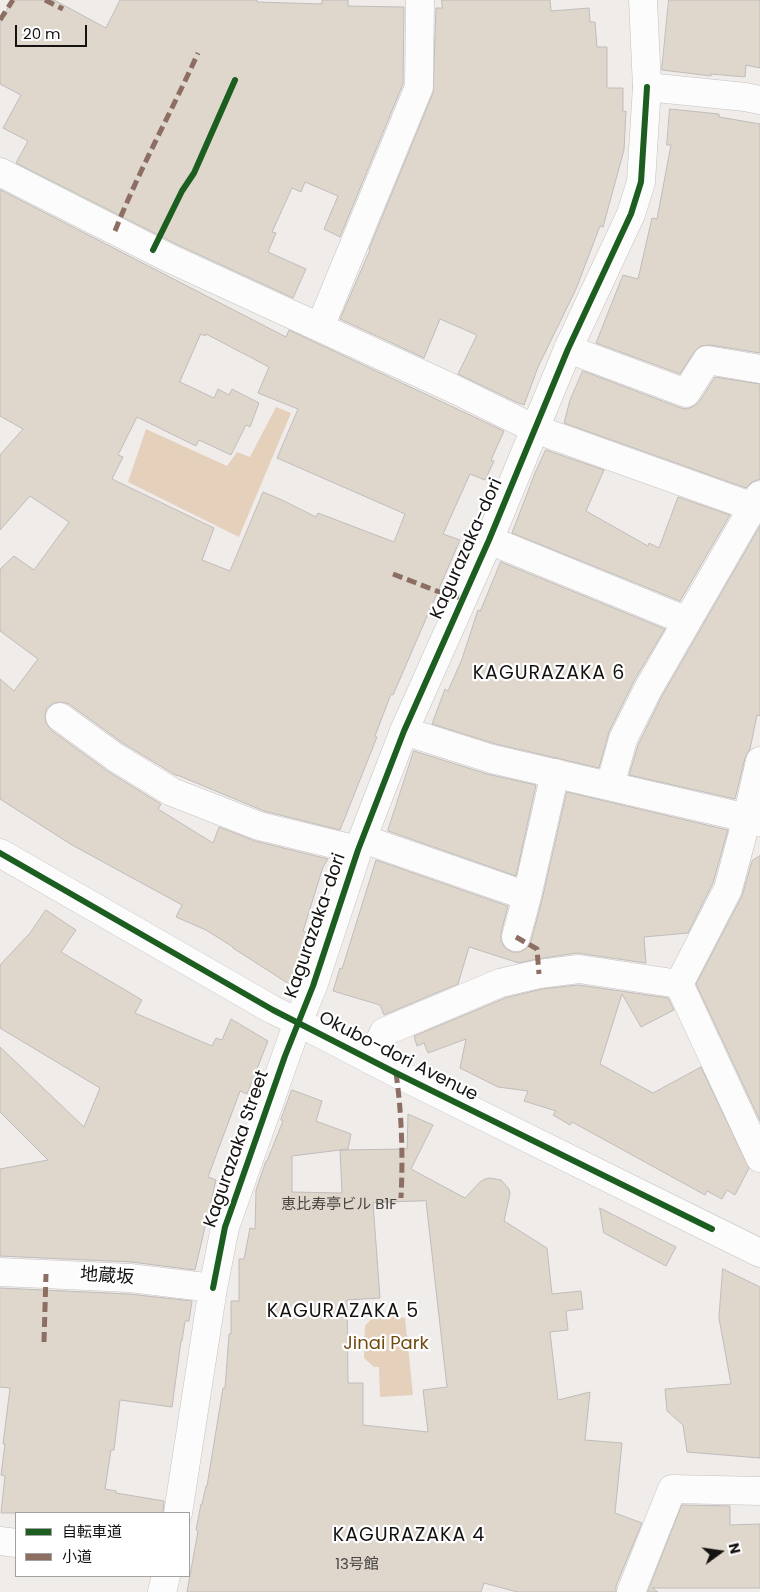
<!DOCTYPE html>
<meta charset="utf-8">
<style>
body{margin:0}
#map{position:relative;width:760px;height:1592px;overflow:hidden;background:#efecea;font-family:Poppins,"Noto Sans JP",sans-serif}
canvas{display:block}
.legend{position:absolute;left:15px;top:1512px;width:175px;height:65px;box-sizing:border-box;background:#fff;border:1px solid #a1a1a0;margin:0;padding:6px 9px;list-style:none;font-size:15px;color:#151312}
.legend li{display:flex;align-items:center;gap:10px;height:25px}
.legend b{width:25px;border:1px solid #a1a1a0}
.north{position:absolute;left:695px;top:1527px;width:50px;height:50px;-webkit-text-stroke:4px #fff;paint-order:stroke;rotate:76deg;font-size:14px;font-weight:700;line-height:20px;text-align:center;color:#151312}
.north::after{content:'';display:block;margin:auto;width:18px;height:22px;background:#151312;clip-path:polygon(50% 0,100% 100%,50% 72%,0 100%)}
.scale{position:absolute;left:15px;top:25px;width:72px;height:22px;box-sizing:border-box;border:2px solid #151312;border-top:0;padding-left:6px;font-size:15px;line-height:18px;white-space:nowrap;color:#151312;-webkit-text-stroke:4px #fff;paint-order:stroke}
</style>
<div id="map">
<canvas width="760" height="1592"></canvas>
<ul class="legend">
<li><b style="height:6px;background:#1b5e20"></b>自転車道</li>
<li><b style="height:6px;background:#8d6e63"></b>小道</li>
</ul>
<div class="north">N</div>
<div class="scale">20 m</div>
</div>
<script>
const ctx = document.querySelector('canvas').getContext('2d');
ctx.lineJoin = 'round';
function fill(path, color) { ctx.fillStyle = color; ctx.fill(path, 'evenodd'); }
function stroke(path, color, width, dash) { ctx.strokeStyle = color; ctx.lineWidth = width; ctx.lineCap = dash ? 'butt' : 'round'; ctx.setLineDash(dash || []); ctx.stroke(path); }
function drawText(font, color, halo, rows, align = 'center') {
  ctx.font = font + ' Poppins,"Noto Sans JP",sans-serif'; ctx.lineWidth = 4.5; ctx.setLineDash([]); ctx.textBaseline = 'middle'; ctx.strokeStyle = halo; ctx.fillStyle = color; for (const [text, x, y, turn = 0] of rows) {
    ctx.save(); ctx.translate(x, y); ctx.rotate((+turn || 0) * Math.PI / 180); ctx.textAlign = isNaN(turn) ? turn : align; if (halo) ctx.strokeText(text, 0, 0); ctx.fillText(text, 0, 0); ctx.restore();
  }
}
fill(new Path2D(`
 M276 407 291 413 239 537 128 482 146 429 227 466 237 452 250 457Z
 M395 1316 405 1318 413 1395 380 1397 379 1367H374L364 1358 365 1326 372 1318Z`), '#e5d0bb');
const building = new Path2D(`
 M12 0H54L106 28 120 0H257V2L322 4V0H348V6L404 7 403 84 340 237 324 229 338 196 305 182 301 192 292 188 272 232 276 233 268 252 306 269 293 298 178 245 16 163 28 141 3 128 21 95 0 84V24Z
 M442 0H550L551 11 589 8 590 22H595L597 47H607V88H623V112L626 111 624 150 603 227 600 226 576 289 538 367 524 405 516 402 458 374 477 335 440 319 424 358 340 319 370 250 369 249 433 93 436 8H442Z
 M669 0H760V68L746 65 745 77 711 74V76L662 70Z
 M670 109 719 114V117L760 124V353L710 345 701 346 694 352 680 374 596 343 623 275 638 279 652 218 657 219 671 145H667Z
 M1 190 286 337 289 330 504 431 491 460 494 461 485 480 470 474 443 534 460 540 393 695 391 694 375 736 377 737 340 830 264 811 177 775V776L124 744 69 704 62 702 54 703 47 708 45 715 46 723 51 730 106 770 161 804 158 809 213 843 219 827 255 841 328 859 323 867 303 931 308 933 289 984 233 948V947L206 930 176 917 182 905 72 845 0 799V679L14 691 38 659 0 631V569L14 556 34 570 69 522 30 496 0 530V455L23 429 0 416V193ZM201 334 205 336 206 334 269 367 258 393 298 409 277 458 405 514 394 542 318 513 316 517 282 500 263 492 230 571 202 560 214 528 112 479 123 457 118 455 137 417 196 446 199 440 231 455 246 425 250 427 259 403 232 389 229 395 218 389 214 398 180 382Z
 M583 371 681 408 687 409 694 406 699 402 715 377 760 384V479L752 482 746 488 564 423 570 400Z
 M546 450 604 470 586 511 648 546 649 543 659 548 678 497 730 515 680 601 512 533 535 473Z
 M760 526V716L757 715 750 749 745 758 735 799 629 775 638 745 662 696Z
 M501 562 665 629 634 681 609 732 599 768 496 744 432 724 445 689 448 691 462 659 478 610 480 611Z
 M414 751 487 774 536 785 516 876 388 831Z
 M567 792 728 830 713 883 688 933 644 937 646 963 577 953 537 959 519 963 469 947 458 984 384 1015 380 1005 333 991 340 968 342 969 376 860 508 906 501 933V941L505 948 512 952H520L527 948 531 941 542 900Z
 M760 856V1121L696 984 742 896 752 861Z
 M46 910 76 930 61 952 142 1000 135 1013 212 1046 216 1038 222 1040 231 1019 268 1041 247 1094 240 1091 208 1177 216 1180 195 1270 131 1262 0 1256V1169L48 1160 0 1112V1047L84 1127 100 1088 0 1028V965L30 933Z
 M579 985 668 998 674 1010 641 1027 622 994 600 1064 653 1093 701 1067 749 1168 735 1195 727 1190 722 1199 707 1191 705 1195 572 1122 570 1125 553 1115 556 1111 524 1101 528 1091 498 1087 460 1068 466 1039 428 1053 424 1043 417 1046 414 1036 505 998 542 989Z
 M292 1090 322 1101 316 1121 351 1134 348 1149 292 1156V1192L342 1193 340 1150 407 1149 408 1114 433 1125 411 1169 465 1198 480 1182 485 1179 490 1178 501 1180 509 1189 510 1194 504 1221 547 1248 552 1294 581 1291 583 1309 566 1311 568 1330 550 1332 558 1400 590 1392 585 1440 622 1443 615 1513 642 1523 616 1586V1592H517L484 1583 481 1592H187L198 1531 196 1530 201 1504H202L206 1486H207L223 1388H225L229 1334H231V1301H239V1259H244L250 1228 255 1229 256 1190 266 1161H267L283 1121 281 1120ZM426 1201 447 1387 423 1390 428 1432 363 1425V1383H348L347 1300 380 1298 373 1203Z
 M600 1208 676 1247 666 1266 604 1233Z
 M723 1269 760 1287V1458L687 1452 683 1425 667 1411 665 1389 731 1384 719 1318Z
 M0 1288 129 1294 192 1301 189 1321H185L182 1341H181L172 1407 120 1400 114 1450H111L105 1489 116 1491V1493L164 1501 163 1513H1L5 1476 1 1475 5 1444H3L10 1388 0 1387Z
 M682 1505 730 1506V1525L760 1524V1588H652L658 1592H648Z`);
fill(building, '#dfd6cc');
stroke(building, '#bfbcbb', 1);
const minor = new Path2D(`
 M0 172 171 259 456 390 535 429 753 507
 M320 327 419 87 420 0
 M568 349 686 393 707 360 760 369
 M489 540 687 621
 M60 717 115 757 172 792 259 826 358 850
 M404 731 492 759 747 818 760 822
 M610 786 623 739 648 689 760 495
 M363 839 527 896
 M516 937 527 896 555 773
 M679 984 728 889 747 818 760 761
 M679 984 760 1158
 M370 1060 384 1032 500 983 539 974 579 969 679 984
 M0 1272 130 1278 213 1288
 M178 1513 213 1288 225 1227 298 1022
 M0 1541 16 1543
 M162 1592 166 1576
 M631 1592 672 1489 760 1491`);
const tertiary = new Path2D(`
 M647 87 745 97 760 100`);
const secondary = new Path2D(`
 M0 853 273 1010 298 1022`);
const primary = new Path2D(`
 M643 0 647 87 641 182 631 214 568 349 489 540 404 731 358 850 313 986 298 1022 396 1073 760 1253`);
stroke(minor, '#c4c2c0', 29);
stroke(tertiary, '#c4c2c0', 29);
stroke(secondary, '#c4c2c0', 29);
stroke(primary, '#c4c2c0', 29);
stroke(minor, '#fdfcfc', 28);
stroke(tertiary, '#fdfcfc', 28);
stroke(secondary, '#fdfcfc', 28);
stroke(primary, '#fdfcfc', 28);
stroke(new Path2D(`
 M45 0 63 9
 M0 20 13 0
 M115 231C139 170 171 113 198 53
 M393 574 442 593 462 598
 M516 937 537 949 539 974
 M396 1073C402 1115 403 1156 401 1198
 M44 1342 46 1274`), '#8d6e63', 5, [10, 5]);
stroke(new Path2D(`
 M153 250 182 191 194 173 235 80
 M0 853 273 1010 396 1073 712 1229
 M213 1288 225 1227 230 1213 285 1056 313 986 358 850 404 731 489 540 568 349 631 214 641 182 647 87`), '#1b5e20', 6);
drawText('15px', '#484542', null, [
 ["恵比寿亭ビル B1F",339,1205],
 ["13号館",357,1565]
]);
drawText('18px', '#151312', '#fff', [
 ["Kagurazaka-dori",467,549,-66],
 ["Kagurazaka-dori",316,926,-71],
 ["Okubo-dori Avenue",398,1057,27],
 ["Kagurazaka Street",237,1149,-71],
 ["地蔵坂",107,1277,4]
]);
drawText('18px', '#724a11', '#fff', [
 ["Jinai Park",386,1344]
]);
ctx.letterSpacing = '1px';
drawText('19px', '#151312', '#fff', [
 ["KAGURAZAKA 6",549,674],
 ["KAGURAZAKA 5",343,1312],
 ["KAGURAZAKA 4",409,1536]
]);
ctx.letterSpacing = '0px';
</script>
